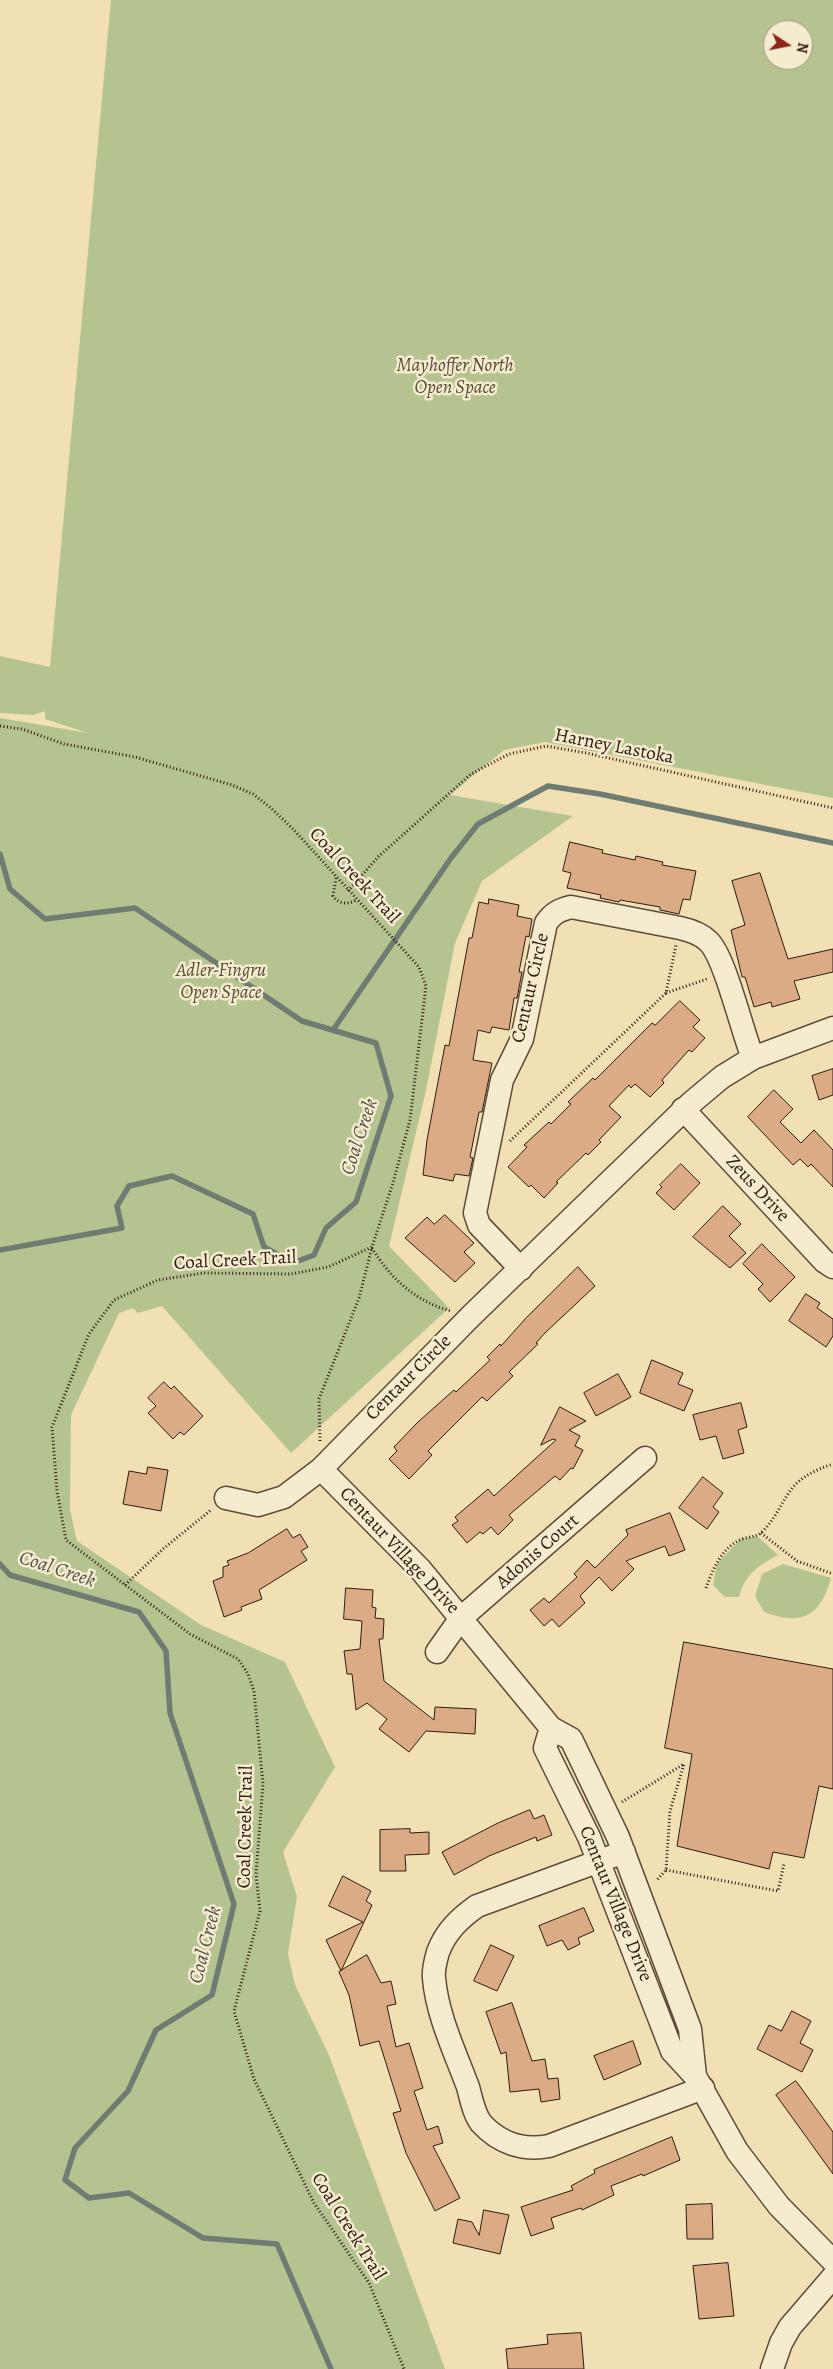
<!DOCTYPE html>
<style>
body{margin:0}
#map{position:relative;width:833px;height:2369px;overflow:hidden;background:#f0e0b4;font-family:Alegreya,serif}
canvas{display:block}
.north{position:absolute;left:763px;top:20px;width:50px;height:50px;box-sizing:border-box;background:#f5ebce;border:1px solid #a59883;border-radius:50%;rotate:101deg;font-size:14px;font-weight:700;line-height:20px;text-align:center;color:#2e1b12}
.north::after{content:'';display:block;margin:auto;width:18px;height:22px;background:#8f2418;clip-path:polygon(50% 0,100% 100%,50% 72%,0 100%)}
</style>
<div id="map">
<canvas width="833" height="2369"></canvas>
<div class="north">N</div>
</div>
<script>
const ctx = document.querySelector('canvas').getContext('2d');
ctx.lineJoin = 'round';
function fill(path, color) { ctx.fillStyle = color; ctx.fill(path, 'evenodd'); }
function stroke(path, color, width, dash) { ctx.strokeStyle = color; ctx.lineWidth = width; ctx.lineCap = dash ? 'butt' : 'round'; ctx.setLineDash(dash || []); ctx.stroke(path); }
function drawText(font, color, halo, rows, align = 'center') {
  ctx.font = font + ' Alegreya,serif'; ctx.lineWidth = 5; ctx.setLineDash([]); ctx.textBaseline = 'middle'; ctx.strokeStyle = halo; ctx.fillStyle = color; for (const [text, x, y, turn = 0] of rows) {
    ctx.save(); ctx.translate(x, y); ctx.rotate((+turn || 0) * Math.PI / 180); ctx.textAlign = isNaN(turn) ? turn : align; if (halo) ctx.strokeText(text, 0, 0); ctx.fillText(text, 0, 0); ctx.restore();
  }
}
fill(new Path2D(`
 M111 0H833V798L545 742 504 750 450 795 573 816 482 881 455 943 426 1090 389 1246 449 1308 291 1453 162 1306 138 1313 133 1308 119 1313 71 1415 70 1510 77 1541 201 1625 285 1662 335 1767 283 1852 297 1897 288 1953 295 1985 329 2055 445 2369H0V718L88 733 45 719V711L33 715 0 713V656L50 667ZM773 30H803V60H773Z
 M757 1536 778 1555C758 1566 745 1574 739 1597H725L713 1585 717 1563 741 1539Z
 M783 1564 831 1578C820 1617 802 1626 764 1612L755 1596 762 1574Z`), '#b5c391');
stroke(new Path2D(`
 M0 854 10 889 45 919 135 908 302 1021 376 1043 391 1096 356 1202 326 1228 314 1255 293 1263 264 1247 253 1214 172 1176 129 1186 117 1206 122 1228 0 1250
 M333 1030 451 858 478 824 548 786 600 794 833 843
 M0 1564 10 1575 139 1612 166 1651 170 1713 234 1904 212 1995 156 2030 128 2091 75 2148 65 2180 89 2198 129 2193 203 2238 277 2244 331 2369`), '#6f7c72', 5.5);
const building = new Path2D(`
 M570 842 603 850 602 853 635 860 636 856 663 862 662 865 696 871 690 900 683 899 679 914 660 910V907L620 900 619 902 600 898 601 895 567 888 571 873 563 871Z
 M760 873 788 959 833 949V972L794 981 800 999 772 1007 771 1002 754 1007 745 977H742L731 930 745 925 732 881Z
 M489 899 519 905 517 916 532 919 529 937 526 936 519 972H522L517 998H514L509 1030 492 1027 490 1033 478 1030 473 1060 492 1063 482 1112H479L470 1157 473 1158 469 1176 455 1174 453 1181 423 1175 427 1140 445 1045 449 1046 469 938H472L479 902 488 904Z
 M680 1001 700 1020 693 1027 705 1038 692 1052 689 1050 662 1080 664 1083 650 1097 635 1084 631 1088 629 1085 609 1106 621 1117 599 1140 601 1142 588 1155 586 1153 556 1182 558 1183 544 1198 531 1185 529 1187 508 1167 527 1147 524 1145 549 1122 551 1124 571 1104 568 1102 593 1078 595 1080 652 1023 655 1025Z
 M833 1069V1095L819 1100 812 1076Z
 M774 1090 793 1109 780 1122 801 1143 814 1130 833 1150V1187L811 1164 808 1167 800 1159 793 1165 748 1117Z
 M681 1164 700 1183 674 1210 656 1193 662 1187 660 1185Z
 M723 1206 741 1224 729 1236 746 1253 730 1268 693 1237Z
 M445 1215 474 1243 464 1252 475 1263 455 1282 405 1238 427 1217 434 1224Z
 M762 1244 795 1277 770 1302 758 1289 763 1284 743 1264Z
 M578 1267 595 1286 545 1333 536 1343 538 1344 509 1372 513 1376 487 1401 482 1397 428 1451 432 1455 409 1479 389 1459 397 1451 394 1447 418 1422 454 1390 456 1392 490 1360 487 1357 500 1344 501 1346 526 1318Z
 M806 1294 820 1303 817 1308 833 1319V1336L826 1347 789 1321Z
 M652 1360 683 1373 678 1384 693 1390 684 1411 640 1393Z
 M618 1374 631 1397 596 1416 584 1393Z
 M164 1382 171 1389 174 1386 203 1416 184 1435 180 1432 173 1439 148 1413 156 1406 148 1398Z
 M741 1403 747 1427 738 1430 744 1453 723 1459 716 1436 700 1440 693 1415Z
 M560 1407 586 1421 569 1430 580 1436 575 1446 583 1450 573 1469 571 1468 560 1480 555 1476 509 1515 513 1520 498 1535 491 1527 483 1534 480 1532 467 1543 452 1525 458 1521 455 1517 488 1489 494 1496 556 1440 553 1439 541 1445Z
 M148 1467 168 1470 161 1511 123 1504 129 1471 146 1474Z
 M703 1477 723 1493 713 1507 719 1512 707 1529 679 1508Z
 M670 1513 685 1550 669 1556 665 1546 626 1561 634 1569 612 1591 599 1577 580 1596 585 1603 559 1627 552 1619 544 1626 530 1610 544 1598 549 1603 577 1577 574 1574 587 1560 595 1568 628 1535 626 1530Z
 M287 1529 293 1538 300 1534 308 1547 301 1551 307 1560 259 1590 262 1599 241 1607 242 1610 224 1617 213 1581 223 1577V1567L229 1565 227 1561 248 1553Z
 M346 1588 373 1590 372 1607 376 1608 375 1618 384 1619 383 1639H379L384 1681 434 1720 435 1707 476 1709 475 1734 426 1731 409 1752 379 1729 387 1719 367 1703 356 1710 352 1674H347L344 1651 360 1649 362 1621 344 1619Z
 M684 1642 833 1669V1789L819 1786 804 1858 773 1852 769 1869 677 1846 692 1754 665 1748Z
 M530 1810 534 1819 544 1815 552 1835 537 1841 536 1837 489 1856 454 1875 442 1852 498 1823Z
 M410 1829V1833L429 1832V1854L405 1855 406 1871H380V1830Z
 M343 1876 371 1891 366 1901 372 1905 341 1971 326 1940 363 1922 329 1906Z
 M584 1908 594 1931 578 1938 580 1944 568 1950 562 1940 547 1946 539 1926Z
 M491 1945 514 1956 497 1991 474 1981Z
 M367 1955 381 1983 391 1981 396 2004 387 2006 396 2047 409 2043 423 2088 414 2091 427 2130 438 2126 443 2143 433 2146 460 2198 435 2211 406 2153 393 2113 401 2111 379 2041 360 2046 349 1995 339 1972Z
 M512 2003 532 2061 545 2059 548 2079 558 2078 560 2099 541 2102 539 2089 510 2092 506 2052 501 2054 486 2012Z
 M792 2011 811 2021 800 2043 813 2050 802 2072 757 2049 769 2025 781 2031Z
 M633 2041 641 2064 604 2080 594 2056Z
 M796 2081 833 2132V2174L776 2095Z
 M672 2137 680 2160 643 2176 642 2174 611 2186 614 2195 582 2210 581 2208 551 2218 554 2228 531 2236 521 2207 573 2190 571 2186 595 2173 594 2170Z
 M712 2204 713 2239H687L686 2205Z
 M484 2210 509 2215 500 2254 453 2243 458 2219 472 2222 479 2235Z
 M728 2263 734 2316 699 2319 693 2266Z
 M581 2333 584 2369H508L506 2349 548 2344 547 2335Z`);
fill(building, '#dbab85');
stroke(building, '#2e1b12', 1);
const minor = new Path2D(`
 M683 1109 824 1261 833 1267
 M521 1269 479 1225 475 1213 502 1080 522 1039 546 923C553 913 559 910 571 907L680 928C689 930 701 934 708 941 725 956 742 1032 753 1058
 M321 1469 420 1569 551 1728 571 1739 618 1837 690 2029 695 2076
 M226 1498 258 1505 284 1497 321 1469 471 1316 691 1103 722 1077 753 1058 833 1028
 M437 1652 461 1618 645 1458
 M551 1728 545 1748 589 1837 672 2051 695 2076 737 2151 779 2206 833 2261
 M624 1852 477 1906C460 1918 446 1931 438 1952 436 1959 433 1970 434 1978 437 2015 455 2052 468 2087 471 2098 474 2114 481 2123 499 2143 523 2151 549 2146L703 2088
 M772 2369 781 2343 790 2327 833 2277`);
stroke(minor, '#5e4c3a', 25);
stroke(new Path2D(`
 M0 726 22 729 64 744 135 757 232 785 253 794 271 808 293 829 419 967 426 986 410 1120 393 1183 372 1247 328 1267 291 1274 204 1273 158 1280 114 1300 89 1334 52 1427 57 1491 66 1540 190 1634 238 1659 248 1674 254 1691 263 1784 256 1874 260 1911 234 2011 254 2079 314 2203 369 2283 404 2369
 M336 878 333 896C339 904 348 905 356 900
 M348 891 378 857 471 774 509 754 546 746 586 753 833 808
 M666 993 707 979
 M510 1141 666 993 676 945
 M372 1248C390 1278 416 1302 451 1311
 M320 1441 319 1399 359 1298 372 1247
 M761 1533 797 1561 833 1574
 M125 1585 163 1549 211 1510
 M706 1588C713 1569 721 1548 742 1539 750 1536 756 1538 763 1531 776 1518 782 1501 793 1487 804 1475 818 1469 833 1464
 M622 1802 684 1764 670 1811 666 1870 656 1881
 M666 1870 778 1891 784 1864`), '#2e1b12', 3, [1, 2.5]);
stroke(minor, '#f5ebce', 22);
drawText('italic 19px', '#564d38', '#f5ebce', [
 ["Mayhoffer North",455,366],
 ["Open Space",455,388],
 ["Adler-Fingru",221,971],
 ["Open Space",221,993]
]);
drawText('19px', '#2e1b12', '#f5ebce', [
 ["Harney Lastoka",614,747,11],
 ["Coal Creek Trail",354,876,47],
 ["Centaur Circle",531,988,-77],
 ["Zeus Drive",757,1189,47],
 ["Coal Creek Trail",235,1261,-3],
 ["Centaur Circle",409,1378,-45],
 ["Centaur Village Drive",399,1551,47],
 ["Adonis Court",538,1552,-41],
 ["Coal Creek Trail",246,1827,-89],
 ["Centaur Village Drive",615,1904,68],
 ["Coal Creek Trail",348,2227,58]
]);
drawText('italic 20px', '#54534a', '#f5ebce', [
 ["Coal Creek",360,1137,-72],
 ["Coal Creek",57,1570,18],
 ["Coal Creek",206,1945,-76]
]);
</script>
